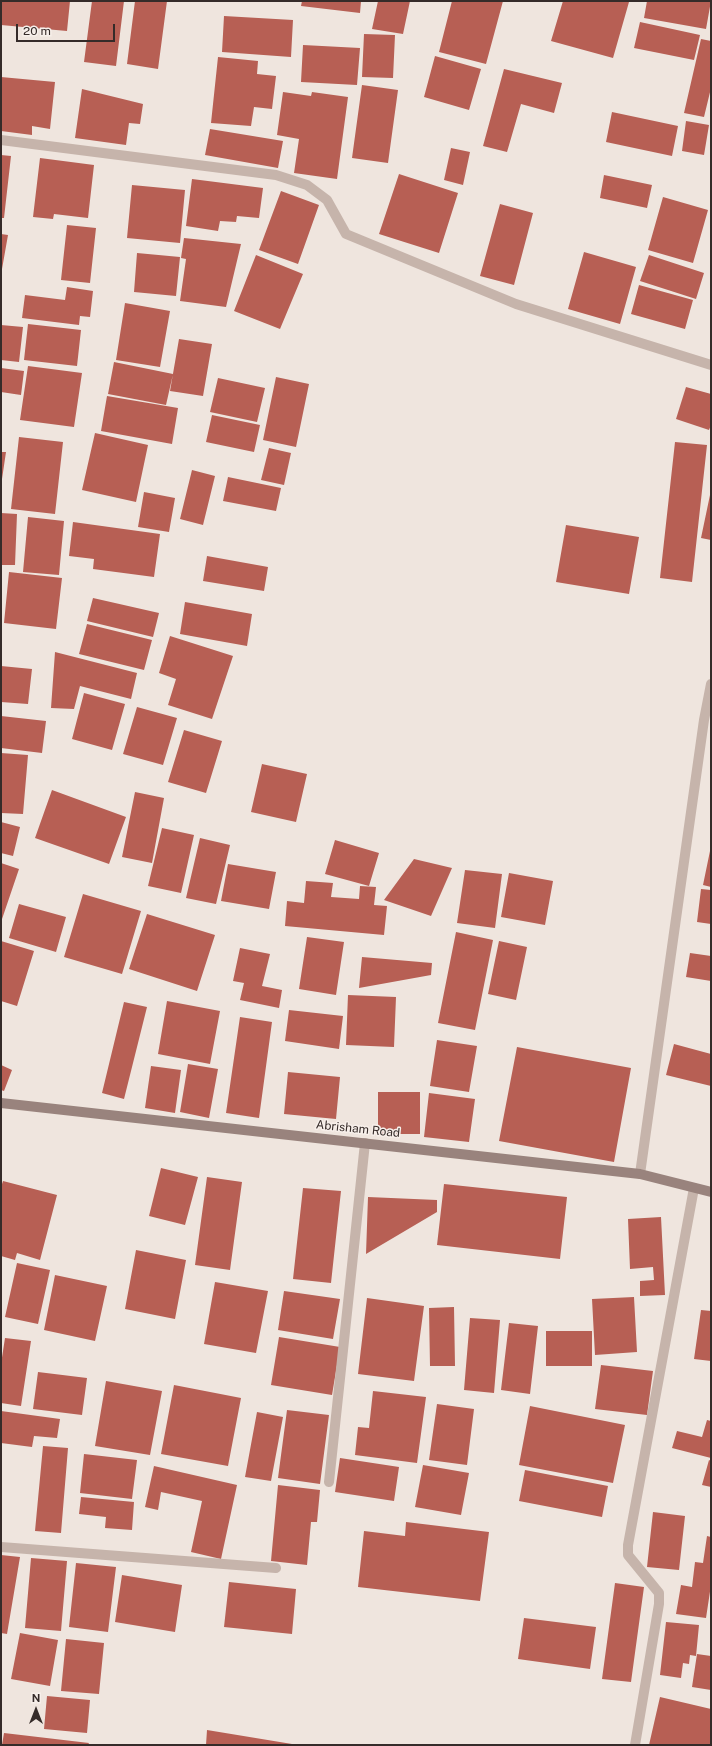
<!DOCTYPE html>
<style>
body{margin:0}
#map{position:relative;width:712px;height:1746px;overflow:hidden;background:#efe5de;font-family:"Public Sans",sans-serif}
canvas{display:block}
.frame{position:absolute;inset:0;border:2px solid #352b29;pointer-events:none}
.north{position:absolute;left:16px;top:1690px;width:40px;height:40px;-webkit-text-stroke:3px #f7efea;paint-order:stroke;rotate:0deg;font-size:11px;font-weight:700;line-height:16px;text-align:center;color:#352b29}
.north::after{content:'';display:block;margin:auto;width:14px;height:18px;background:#352b29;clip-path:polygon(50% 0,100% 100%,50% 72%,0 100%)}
.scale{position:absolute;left:16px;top:24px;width:99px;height:18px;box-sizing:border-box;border:2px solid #352b29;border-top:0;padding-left:5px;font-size:12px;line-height:14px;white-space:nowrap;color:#352b29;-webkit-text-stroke:3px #f7efea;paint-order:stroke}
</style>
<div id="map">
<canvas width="712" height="1746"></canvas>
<div class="frame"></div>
<div class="north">N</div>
<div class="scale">20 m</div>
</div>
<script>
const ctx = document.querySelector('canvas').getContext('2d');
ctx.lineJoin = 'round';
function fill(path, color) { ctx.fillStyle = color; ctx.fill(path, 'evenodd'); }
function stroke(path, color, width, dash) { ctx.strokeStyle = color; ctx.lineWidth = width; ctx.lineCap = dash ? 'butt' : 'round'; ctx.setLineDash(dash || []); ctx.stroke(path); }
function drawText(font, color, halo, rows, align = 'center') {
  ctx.font = font + ' "Public Sans",sans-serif'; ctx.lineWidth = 3; ctx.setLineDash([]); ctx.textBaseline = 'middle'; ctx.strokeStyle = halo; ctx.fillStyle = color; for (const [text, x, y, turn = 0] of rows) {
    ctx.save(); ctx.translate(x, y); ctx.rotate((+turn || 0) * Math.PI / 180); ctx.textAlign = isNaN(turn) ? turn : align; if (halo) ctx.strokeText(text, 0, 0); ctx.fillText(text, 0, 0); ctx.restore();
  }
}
fill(new Path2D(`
 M1 1H70L67 31 1 25Z
 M92 1H124L116 66 84 62Z
 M135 1H167L158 69 127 64Z
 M302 1H361L360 13 301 6Z
 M378 1H410L403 34 372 29Z
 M452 1H503L486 64 439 52Z
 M563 1 629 2 613 58 551 41Z
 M647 1H711L706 29 644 18Z
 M224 16 293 20 291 57 222 52Z
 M640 22 700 35 694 60 634 48Z
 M364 34 395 35 393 78 362 77Z
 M701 39 711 41V88L704 117 684 113Z
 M303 45 360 48 357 85 301 82Z
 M435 56 481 69 469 110 424 97Z
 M218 57 258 61 257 74 276 76 272 109 254 107 251 126 211 123Z
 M504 69 562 83 554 113 521 104 507 152 483 146Z
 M1 77 55 82 50 129 32 126V135L1 131Z
 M362 85 398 90 388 163 352 158Z
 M82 89 143 104 140 124 129 123 126 145 75 138Z
 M283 92 311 96 312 92 348 97 337 179 294 173 299 139 277 135Z
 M612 112 678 126 672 156 606 142Z
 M686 121 709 125 704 155 682 151Z
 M210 129 283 141 278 168 205 155Z
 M451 148 470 152 463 185 444 180Z
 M1 155 11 156 4 218H1Z
 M40 158 94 165 88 218 54 214 53 219 33 217Z
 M399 174 458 193 439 253 379 234Z
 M604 175 652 185 647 208 600 198Z
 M192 179 263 188 259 218 237 216 236 222 220 221 218 231 186 226Z
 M132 185 185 190 180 243 127 238Z
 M281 191 319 205 298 264 259 250Z
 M663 197 708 210 693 263 648 250Z
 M500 204 533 213 514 285 480 276Z
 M67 225 96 228 90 283 61 280Z
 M1 234 8 235 2 269H1Z
 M184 238 241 244 226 307 180 301 186 259 181 258Z
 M584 252 636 267 620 324 568 309Z
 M137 253 180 257 176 296 134 292Z
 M256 255 303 274 280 329 234 311Z
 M649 255 704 273 696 299 640 281Z
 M639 285 693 300 685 329 631 314Z
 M67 287 93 291 90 317 80 316 79 325 22 318 25 295 65 300Z
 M125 303 170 311 160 367 116 360Z
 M28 324 81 330 77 366 24 360Z
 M1 325 23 327 19 362 1 360Z
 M179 339 212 344 203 396 170 391Z
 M114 362 173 374 166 405 108 394Z
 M28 366 82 373 74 427 20 420Z
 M1 368 24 371 21 395 1 392Z
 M276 377 309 384 296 447 263 440Z
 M218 378 265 388 257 422 210 412Z
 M686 387 711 394V425L709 430 676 419Z
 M107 396 178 408 172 444 101 431Z
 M212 415 260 425 254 452 206 442Z
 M95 433 148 445 136 502 82 490Z
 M19 437 63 442 55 514 11 509Z
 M675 442 707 445 692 582 660 578Z
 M269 448 291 453 284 485 261 480Z
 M1 452H6L2 479H1Z
 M192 470 215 476 203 525 180 519Z
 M228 477 281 488 276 511 223 501Z
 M144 492 175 498 169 532 138 527Z
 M710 495H711V540L701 538Z
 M1 513 17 514 15 565H1Z
 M28 517 64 521 59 575 23 572Z
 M73 522 160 534 154 577 93 569 94 559 69 556Z
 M566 525 639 537 629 594 556 582Z
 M207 556 268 567 264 591 203 581Z
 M9 572 62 578 56 629 4 623Z
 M93 598 159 613 153 637 87 621Z
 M185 602 252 614 247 646 180 634Z
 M87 624 152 640 144 670 79 654Z
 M170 636 233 656 212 719 168 705 176 679 159 673Z
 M55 652 137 673 131 699 80 686 74 709 51 708Z
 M1 666 32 669 28 704 1 702Z
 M84 693 125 704 112 750 72 739Z
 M137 707 177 718 163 765 123 754Z
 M1 716 46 721 42 753 1 748Z
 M184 730 222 741 206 793 168 782Z
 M1 753 28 755 23 814 1 813Z
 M262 764 307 774 296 822 251 812Z
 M52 790 126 817 109 864 35 838Z
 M135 792 164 798 152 863 122 857Z
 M1 822 20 827 13 856 1 853Z
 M162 828 194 835 181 893 148 886Z
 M200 838 230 845 216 904 186 898Z
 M335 840 379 853 369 886 325 874Z
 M710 851H711V887L703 885Z
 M414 859 452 868 431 916 384 900Z
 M1 863 19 869 1 922Z
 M228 864 276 872 269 909 221 901Z
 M465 870 502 874 495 928 457 923Z
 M509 873 553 881 545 925 501 917Z
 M306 881 333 883 331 897 359 899 360 886 376 887 374 905 387 906 384 935 285 926 287 901 304 903Z
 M701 889 711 890V924L697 922Z
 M83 894 141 911 122 974 64 957Z
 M19 904 66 917 56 952 9 938Z
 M147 914 215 935 197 991 129 969Z
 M456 932 493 940 475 1030 438 1023Z
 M307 937 344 942 336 995 299 989Z
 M1 941 34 951 17 1006 1 1001Z
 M499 941 527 947 516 1000 488 994Z
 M240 948 270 954 262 986 282 990 279 1008 240 1000 244 983 233 981Z
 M690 953 711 956V981L686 977Z
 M362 957 432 963 431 975 359 988Z
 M348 995 396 997 394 1047 346 1045Z
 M167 1001 220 1011 210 1064 158 1054Z
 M124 1002 147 1007 124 1099 102 1093Z
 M289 1010 343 1016 339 1049 285 1041Z
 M240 1017 272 1022 259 1118 226 1113Z
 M437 1040 477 1046 469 1092 430 1086Z
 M674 1044 711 1054V1086L666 1075Z
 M517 1047 631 1068 614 1162 499 1141Z
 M188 1064 218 1069 209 1118 180 1112Z
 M1 1065 12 1070 4 1091 1 1090Z
 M151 1066 181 1070 175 1113 145 1108Z
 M288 1072 340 1077 336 1119 284 1114Z
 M378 1092H420V1134H378Z
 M429 1093 475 1099 469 1142 424 1137Z
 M161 1168 198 1177 185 1225 149 1216Z
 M207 1177 242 1182 230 1270 195 1265Z
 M3 1181 57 1195 40 1260 17 1253 15 1260 1 1256V1187Z
 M444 1184 567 1197 560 1259 437 1245Z
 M303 1188 341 1191 331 1283 293 1279Z
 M368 1197 437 1200V1212L366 1254Z
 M661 1217 665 1295 640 1296V1281L654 1280 653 1267 630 1269 628 1219Z
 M136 1250 186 1260 175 1319 125 1309Z
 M17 1263 50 1270 38 1324 5 1317Z
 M55 1275 107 1286 95 1341 44 1330Z
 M215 1282 268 1291 256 1353 204 1344Z
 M284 1291 340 1299 333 1339 278 1330Z
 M634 1297 637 1352 595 1355 592 1299Z
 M367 1298 424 1306 414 1381 358 1374Z
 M454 1307 455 1366H430L429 1308Z
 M701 1310 711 1311V1361L694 1359Z
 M470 1318 500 1320 494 1393 464 1390Z
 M509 1323 538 1326 530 1394 501 1390Z
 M546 1331H592V1366H546Z
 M279 1337 340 1347 332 1395 271 1385Z
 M5 1338 31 1341 21 1406 1 1403V1364Z
 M601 1365 653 1371 647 1415 595 1409Z
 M38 1372 87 1378 82 1415 33 1409Z
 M106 1381 162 1391 150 1455 95 1446Z
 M174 1385 241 1398 228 1466 161 1454Z
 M373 1391 426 1397 417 1463 355 1455 358 1427 369 1428Z
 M437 1404 474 1409 467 1465 429 1460Z
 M530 1406 625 1425 613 1483 519 1465Z
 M287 1410 329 1415 320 1484 278 1478Z
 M1 1411 60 1419 57 1438 34 1436 32 1447 1 1443Z
 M257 1412 283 1417 271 1481 245 1477Z
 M707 1420 711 1421V1458L672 1448 677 1431 702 1437Z
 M43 1446 68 1448 61 1533 35 1531Z
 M84 1454 137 1460 132 1499 80 1493Z
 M340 1458 399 1467 394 1501 335 1492Z
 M709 1460 711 1461V1487L702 1485Z
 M423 1465 469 1473 461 1515 415 1507Z
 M154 1466 237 1485 221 1559 191 1552 202 1501 161 1492 158 1510 145 1507Z
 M525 1470 608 1486 602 1517 519 1501Z
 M278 1485 320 1490 317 1522H311L307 1565 271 1561Z
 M81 1497 134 1502 132 1530 105 1528 106 1517 79 1514Z
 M653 1512 685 1516 679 1570 647 1567Z
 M406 1522 489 1532 480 1601 358 1587 364 1531 405 1536Z
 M707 1536 711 1537V1585L706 1618 676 1614 681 1585 692 1587 695 1562 703 1563Z
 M1 1555 20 1557 7 1634 1 1633Z
 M31 1558 67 1561 61 1631 25 1628Z
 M76 1563 116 1567 108 1632 69 1627Z
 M122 1575 182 1585 175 1632 115 1622Z
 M229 1582 296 1589 292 1634 224 1627Z
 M615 1583 644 1587 631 1682 602 1679Z
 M524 1618 596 1627 590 1669 518 1659Z
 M666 1622 699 1625 696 1656 690 1655 689 1664 683 1663 681 1678 660 1675Z
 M20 1633 58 1640 50 1686 11 1679Z
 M66 1639 104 1643 99 1694 61 1691Z
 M697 1654 711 1656V1690L692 1687Z
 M47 1696 90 1700 87 1733 44 1729Z
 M660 1697 711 1709V1745H649Z
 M207 1730 292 1744V1745H206Z
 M4 1733 89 1743 88 1745H2Z`), '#b75f54');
stroke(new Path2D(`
 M1 140 276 175 307 185 327 200 346 234 516 304 711 365
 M640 1174 704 720 711 684
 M329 1482 365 1143
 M1 1547 276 1568
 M635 1745 659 1604V1593L628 1555V1545L694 1188`), '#c6b4ab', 10);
stroke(new Path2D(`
 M1 1103 640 1174 711 1192`), '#99837d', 10);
drawText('12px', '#352b29', '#f7efea', [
 ["Abrisham Road",358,1129,6]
]);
</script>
